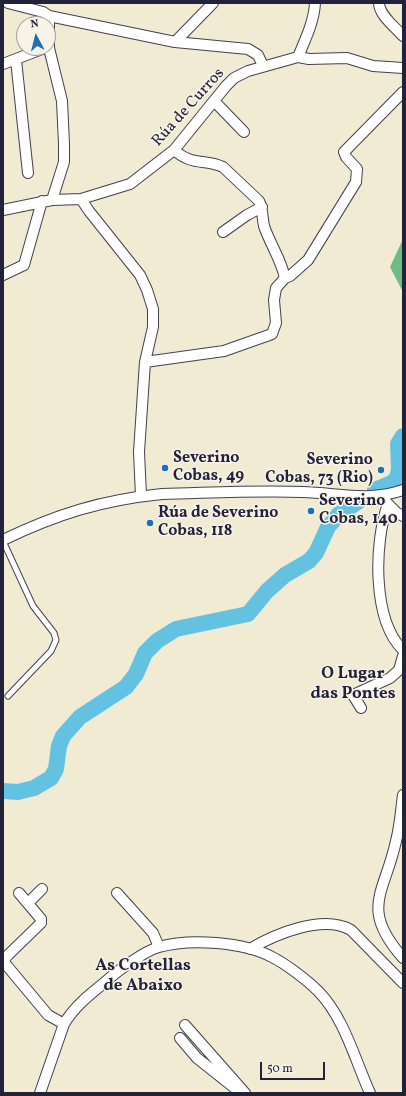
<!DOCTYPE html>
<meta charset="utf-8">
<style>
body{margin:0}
#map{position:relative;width:406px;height:1096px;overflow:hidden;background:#f1ebd4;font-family:Vollkorn,serif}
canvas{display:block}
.frame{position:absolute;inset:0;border:4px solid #22223b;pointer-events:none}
.north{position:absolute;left:16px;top:16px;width:40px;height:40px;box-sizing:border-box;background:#f7f3e8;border:1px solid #a29fa3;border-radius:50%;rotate:353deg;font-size:11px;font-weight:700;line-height:16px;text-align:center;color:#22223b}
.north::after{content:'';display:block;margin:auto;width:14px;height:18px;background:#1f6fb2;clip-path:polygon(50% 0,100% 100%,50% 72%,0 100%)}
.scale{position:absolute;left:260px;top:1062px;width:65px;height:18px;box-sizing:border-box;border:2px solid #22223b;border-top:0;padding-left:5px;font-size:12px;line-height:14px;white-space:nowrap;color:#22223b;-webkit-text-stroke:3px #f7f3e8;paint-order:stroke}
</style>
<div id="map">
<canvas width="406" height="1096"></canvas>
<div class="frame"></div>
<div class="north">N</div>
<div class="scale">50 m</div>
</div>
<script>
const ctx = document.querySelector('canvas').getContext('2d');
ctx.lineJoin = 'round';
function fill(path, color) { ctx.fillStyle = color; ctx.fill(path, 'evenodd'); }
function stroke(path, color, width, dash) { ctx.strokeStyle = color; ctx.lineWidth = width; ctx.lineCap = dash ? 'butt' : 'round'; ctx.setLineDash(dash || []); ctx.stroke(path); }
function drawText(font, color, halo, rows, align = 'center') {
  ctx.font = font + ' Vollkorn,serif'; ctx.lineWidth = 3; ctx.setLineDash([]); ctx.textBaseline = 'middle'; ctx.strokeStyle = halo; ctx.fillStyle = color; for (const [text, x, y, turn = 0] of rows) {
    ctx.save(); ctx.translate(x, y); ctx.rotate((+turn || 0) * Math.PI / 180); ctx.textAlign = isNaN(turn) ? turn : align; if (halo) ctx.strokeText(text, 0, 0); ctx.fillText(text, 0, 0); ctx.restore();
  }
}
fill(new Path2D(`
 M403 239V292L390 267Z`), '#6dbc86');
stroke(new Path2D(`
 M375 490 392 483 397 478 399 469 398 444 403 436
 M3 791 18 792 34 788 51 778 56 769 59 746 63 736 80 717 126 687 136 674 145 653 157 641 176 629 248 614 267 591 285 575 309 561 316 553 328 527 338 515 359 501`), '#63c2e2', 16);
const service = new Path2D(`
 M3 541 33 606 54 633 56 640 51 651 8 696`);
const minor = new Path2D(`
 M8 3 43 12 49 16 175 42 248 49 258 55 263 66
 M379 3C379 15 395 27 403 36
 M49 16V48L62 101 64 144V162L52 200
 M175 42 213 3
 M298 57C305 40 314 22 315 3
 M16 60 28 173
 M3 64 42 49 49 48
 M214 101 244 132
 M174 150C194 167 203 158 223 167L259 201C263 209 262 217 264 226 270 244 281 259 285 278
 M81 199 89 211 140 275 147 290 153 309V327L145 362 139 452 141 496
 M3 210 52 200 81 199 130 184 174 150 226 86 234 78 248 71 298 57 309 59 347 58 373 66 403 68
 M223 232 247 215 262 207
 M3 275 24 265 42 201
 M145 362 224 351 272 334 276 323 274 300 276 288 285 278 290 276 308 260 356 182 357 169 346 157 344 152 403 92
 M381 496 388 504C374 542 372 620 403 650
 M388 504 397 513 403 516
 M3 540C57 514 102 500 162 494 208 493 256 490 303 492 339 493 368 502 403 490
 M361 708 353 695 390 678 399 670 403 656
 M403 795C401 810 400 826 396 841 385 893 359 908 403 958
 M117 893 153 933 159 947
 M28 903 42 889
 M250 949C275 934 323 914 351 930L403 983
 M3 961 8 955 41 923V919L19 893
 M3 961 48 1015 64 1024
 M185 1025 245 1093
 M180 1038 197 1058 236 1089
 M40 1093 64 1024C74 1007 89 995 104 983 116 972 144 951 159 947 190 938 244 942 272 957 286 964 307 980 318 991 344 1017 355 1060 370 1093`);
stroke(service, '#414052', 7);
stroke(minor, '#414052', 12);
stroke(service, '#fff', 5);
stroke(minor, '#fff', 10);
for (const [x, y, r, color] of [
 [165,468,4,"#1f6fb2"],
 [381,470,4,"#1f6fb2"],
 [311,511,4,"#1f6fb2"],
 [150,523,4,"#1f6fb2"]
]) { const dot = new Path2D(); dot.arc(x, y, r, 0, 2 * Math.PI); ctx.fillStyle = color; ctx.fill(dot); stroke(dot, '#f7f3e8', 1.5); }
drawText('16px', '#22223b', '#f7f3e8', [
 ["Rúa de Curros",189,108,-48]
]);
drawText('bold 16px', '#22223b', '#f7f3e8', [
 ["Severino",173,459],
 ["Cobas, 49",173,477],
 ["Severino",373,461,"right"],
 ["Cobas, 73 (Rio)",373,479,"right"],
 ["Severino",319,502],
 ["Cobas, 140",319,520],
 ["Rúa de Severino",158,514],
 ["Cobas, 118",158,532]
], 'left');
drawText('bold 17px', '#22223b', '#f7f3e8', [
 ["O Lugar",353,675],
 ["das Pontes",353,695],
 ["As Cortellas",143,967],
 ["de Abaixo",143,987]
]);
</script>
